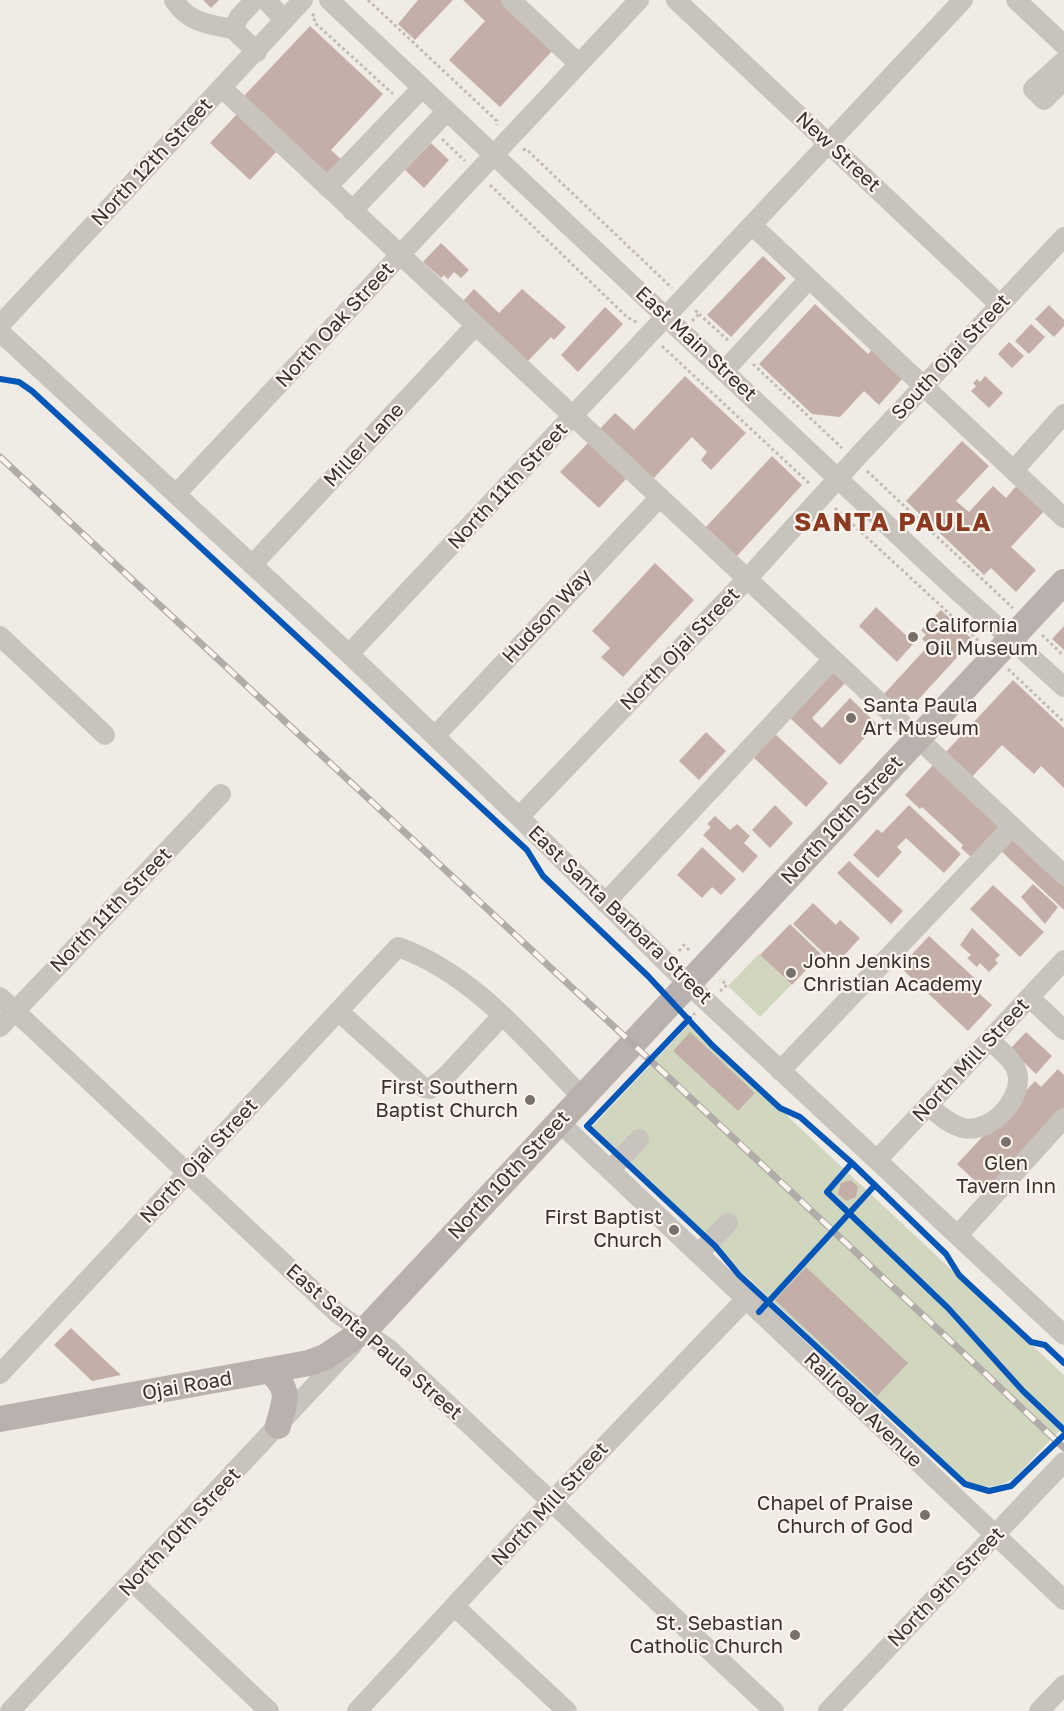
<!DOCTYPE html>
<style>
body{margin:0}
canvas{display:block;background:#f0ebe5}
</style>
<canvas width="1064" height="1711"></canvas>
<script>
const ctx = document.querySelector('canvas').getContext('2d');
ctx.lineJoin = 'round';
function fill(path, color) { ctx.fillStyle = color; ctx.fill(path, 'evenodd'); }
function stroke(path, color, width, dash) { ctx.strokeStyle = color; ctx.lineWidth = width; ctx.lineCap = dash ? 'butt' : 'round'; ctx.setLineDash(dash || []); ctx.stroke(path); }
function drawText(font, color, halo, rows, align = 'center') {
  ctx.font = font + ' "Golos Text",sans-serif'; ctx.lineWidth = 4.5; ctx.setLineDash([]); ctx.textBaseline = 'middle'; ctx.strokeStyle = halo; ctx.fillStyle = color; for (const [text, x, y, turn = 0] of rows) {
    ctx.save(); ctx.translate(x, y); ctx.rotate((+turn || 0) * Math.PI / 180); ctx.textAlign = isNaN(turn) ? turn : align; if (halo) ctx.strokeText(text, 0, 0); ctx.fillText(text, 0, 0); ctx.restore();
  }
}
fill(new Path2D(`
 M759 954 791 985 760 1017 728 986Z
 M689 1024 1064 1375V1426L1014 1478C998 1488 984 1489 966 1482L731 1262 718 1244 591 1128Z`), '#d1d6bf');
fill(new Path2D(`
 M203 0H219L211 8Z
 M418 0H453L415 40 398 24Z
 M463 0H501L554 49 500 107 449 60 485 21Z
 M310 26 383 94 331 150 342 160 327 176 243 97Z
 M238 113 278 150 250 180 210 143Z
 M431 143 449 160 424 188 405 170Z
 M441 243 469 270 461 278 454 272 448 279 444 275 441 278 423 262Z
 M763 256 786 278 731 337 707 315Z
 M474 289 499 313 522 289 566 327 554 340 551 337 527 362 463 301Z
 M815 304 868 354 872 349 903 378 879 405 864 391 840 417 812 414 759 364Z
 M1049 305 1064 320V326L1054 337 1035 319Z
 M605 307 623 324 578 372 561 355Z
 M1031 324 1045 337 1029 354 1015 341Z
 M1009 342 1024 356 1012 368 998 354Z
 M685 376 746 433 711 470 701 460 707 452 692 437 652 480 599 430 615 413 634 430Z
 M985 376 1003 393 989 408 971 391 976 386 973 383 977 379 980 382Z
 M962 441 989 466 956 501 969 512 993 486 1006 498 1018 484 1045 510 1011 547 1036 570 1016 592 991 568 984 575 906 501Z
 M589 442 627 478 599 508 560 472Z
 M772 456 802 485 736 557 705 528Z
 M655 563 694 600 623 677 601 657 610 648 592 631Z
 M876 607 914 643 897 662 859 626Z
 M941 610 973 640 905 714 884 694 929 645 922 639 926 635 921 630Z
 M1064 626V650L1052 639Z
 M833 670 846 682 812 718 822 728 850 698 877 724 840 765 789 717Z
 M1013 680 1064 728V788L1041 766 1034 774 1002 745 970 779 944 754Z
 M706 732 726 751 699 780 679 761Z
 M773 732 828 783 806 807 751 755Z
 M934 764 1001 826 972 858 961 848 963 845 922 807 920 809 905 795Z
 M775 805 793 823 770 848 752 830Z
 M909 805 961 854 944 873 906 838 897 847 902 852 878 878 853 855 877 829 882 833Z
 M715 816 730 830 737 824 750 836 744 843 758 856 743 873 703 835 711 827 707 824Z
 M1012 838 1064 886V910L1000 850Z
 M702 847 736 879 721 895 712 887 702 898 677 875Z
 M849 861 903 911 891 924 837 873Z
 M1033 884 1058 907 1045 924 1021 897Z
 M993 885 1044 932 1020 957 970 909Z
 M813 903 836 925 840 920 860 938 840 960 835 956 831 960 793 924Z
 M790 924 821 954 792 985 760 955Z
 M972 928 1000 955 995 960 998 963 989 972 980 963 977 967 967 958 971 955 960 945Z
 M929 936 982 985 976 991 992 1005 968 1031 900 967Z
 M690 1032 755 1093 738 1111 673 1051Z
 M1026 1032 1052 1056 1036 1074 1010 1049Z
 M1058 1069 1064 1075V1109L987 1192 957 1164 1035 1081 1041 1087Z
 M851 1180 858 1187 856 1197 846 1201 838 1194 841 1183Z
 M806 1267 908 1363 877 1396 775 1300Z
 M71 1328 109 1364 121 1375 92 1381 54 1345Z`), '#c3afa7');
stroke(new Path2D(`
 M368 0 497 121V125
 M312 14 315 16 314 22 393 94
 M442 139 465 161
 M523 150 526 149 672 288
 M490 185 627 317 638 323
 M699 314 729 341
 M692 321 699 314 694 309
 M662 346 811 485
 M753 364 842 448
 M867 471 1013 608
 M835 508 980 642
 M1042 635 1064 656
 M1008 669 1064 722
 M679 951 684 945 691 952
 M720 991 727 985 720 979
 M689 1019 695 1013`), '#c2bbb6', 3, [3, 3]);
stroke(new Path2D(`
 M174 0C187 22 209 25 233 29
 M255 0 239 17 233 29 257 52
 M266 0 284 20
 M329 0 951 585 1064 687
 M511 0 579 64
 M676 0 1000 305
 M1016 0 1064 45
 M1064 61 1033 89 1044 100 1064 80
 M222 88 1064 875
 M327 187 422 88
 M352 211 447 111
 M753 226 1064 518
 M0 325 303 0
 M0 332 349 654 519 817 687 983 1064 1335
 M724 371 809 279
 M1014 470 1064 414
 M176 494 639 0
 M252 565 476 325
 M0 636 105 735
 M349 654 963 0
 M435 736 660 497
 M519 817 747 579 859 455 1064 237
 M605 903 833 659
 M0 997 337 1313 389 1349 774 1711
 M1030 998 1064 1030
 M338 1011 424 1088 430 1089 446 1076 501 1017
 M0 1027 221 794
 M780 1071 1012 827
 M928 1105C939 1115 949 1124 963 1128 991 1135 1029 1094 1015 1067 1010 1057 998 1048 989 1040
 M558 1121 1064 1600
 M878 1159 1064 960
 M611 1169 639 1139
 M958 1235 1064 1118
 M699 1253 728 1223
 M0 1374 398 947C473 973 528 1042 582 1097
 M133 1582 269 1711
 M454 1606 567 1711
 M10 1711 352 1346
 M357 1711 534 1520 746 1299
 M828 1711 1064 1462
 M1039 1711 1064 1685`), '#c9c3be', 20);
stroke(new Path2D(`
 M269 1370C292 1391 285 1399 278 1426
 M0 1419 309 1363 325 1357 365 1330 1064 582`), '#b8b1ad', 26);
const rail = new Path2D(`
 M0 457C355 787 712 1115 1064 1448`);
stroke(rail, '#b1aca8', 7);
stroke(rail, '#fbf5ee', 4.5, [14]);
stroke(new Path2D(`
 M0 379 19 382 32 391 527 850 543 876 648 976 712 1045 780 1108 800 1117 852 1163 946 1254 959 1275 1031 1342 1045 1345 1064 1363
 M689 1019 587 1126 715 1246 739 1275 965 1484 989 1491 1011 1486 1064 1435
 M852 1163 827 1192 948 1308 1023 1391 1064 1430
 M759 1312 875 1185`), '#0057b8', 6);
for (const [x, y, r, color] of [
 [913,637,6,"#7a716c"],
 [851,718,6,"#7a716c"],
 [791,973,6,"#7a716c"],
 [530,1100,6,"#7a716c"],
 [1006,1142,6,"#7a716c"],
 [674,1230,6,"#7a716c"],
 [925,1515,6,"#7a716c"],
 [795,1635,6,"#7a716c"]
]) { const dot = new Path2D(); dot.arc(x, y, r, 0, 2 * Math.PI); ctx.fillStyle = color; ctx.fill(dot); stroke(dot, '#fbf5ee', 2); }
drawText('20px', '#3b302b', '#fbf5ee', [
 ["New Street",838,152,43],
 ["North 12th Street",152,162,-47],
 ["North Oak Street",335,325,-47],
 ["East Main Street",696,344,43],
 ["South Ojai Street",951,357,-47],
 ["Miller Lane",364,445,-47],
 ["North 11th Street",508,486,-47],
 ["Hudson Way",547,616,-47],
 ["North Ojai Street",680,649,-46],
 ["North 10th Street",842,820,-47],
 ["North 11th Street",111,910,-46],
 ["East Santa Barbara Street",620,915,44],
 ["North Mill Street",971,1060,-47],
 ["North Ojai Street",199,1161,-47],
 ["North 10th Street",509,1175,-47],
 ["East Santa Paula Street",374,1342,41],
 ["Ojai Road",187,1386,-10],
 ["Railroad Avenue",863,1410,44],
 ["North Mill Street",550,1504,-47],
 ["North 10th Street",180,1532,-47],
 ["North 9th Street",946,1587,-46]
]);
drawText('20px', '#3b302b', '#fbf5ee', [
 ["California",925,626,"left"],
 ["Oil Museum",925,649,"left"],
 ["Santa Paula",863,706,"left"],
 ["Art Museum",863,729,"left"],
 ["John Jenkins",803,962,"left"],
 ["Christian Academy",803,985,"left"],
 ["First Southern",518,1088],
 ["Baptist Church",518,1111],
 ["Glen",1006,1164,"center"],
 ["Tavern Inn",1006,1187,"center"],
 ["First Baptist",662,1218],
 ["Church",662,1241],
 ["Chapel of Praise",913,1504],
 ["Church of God",913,1527],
 ["St. Sebastian",783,1624],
 ["Catholic Church",783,1647]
], 'right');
ctx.letterSpacing = '1.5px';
drawText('bold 26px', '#8c3b22', '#fbf5ee', [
 ["SANTA PAULA",893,523]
]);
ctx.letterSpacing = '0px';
</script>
